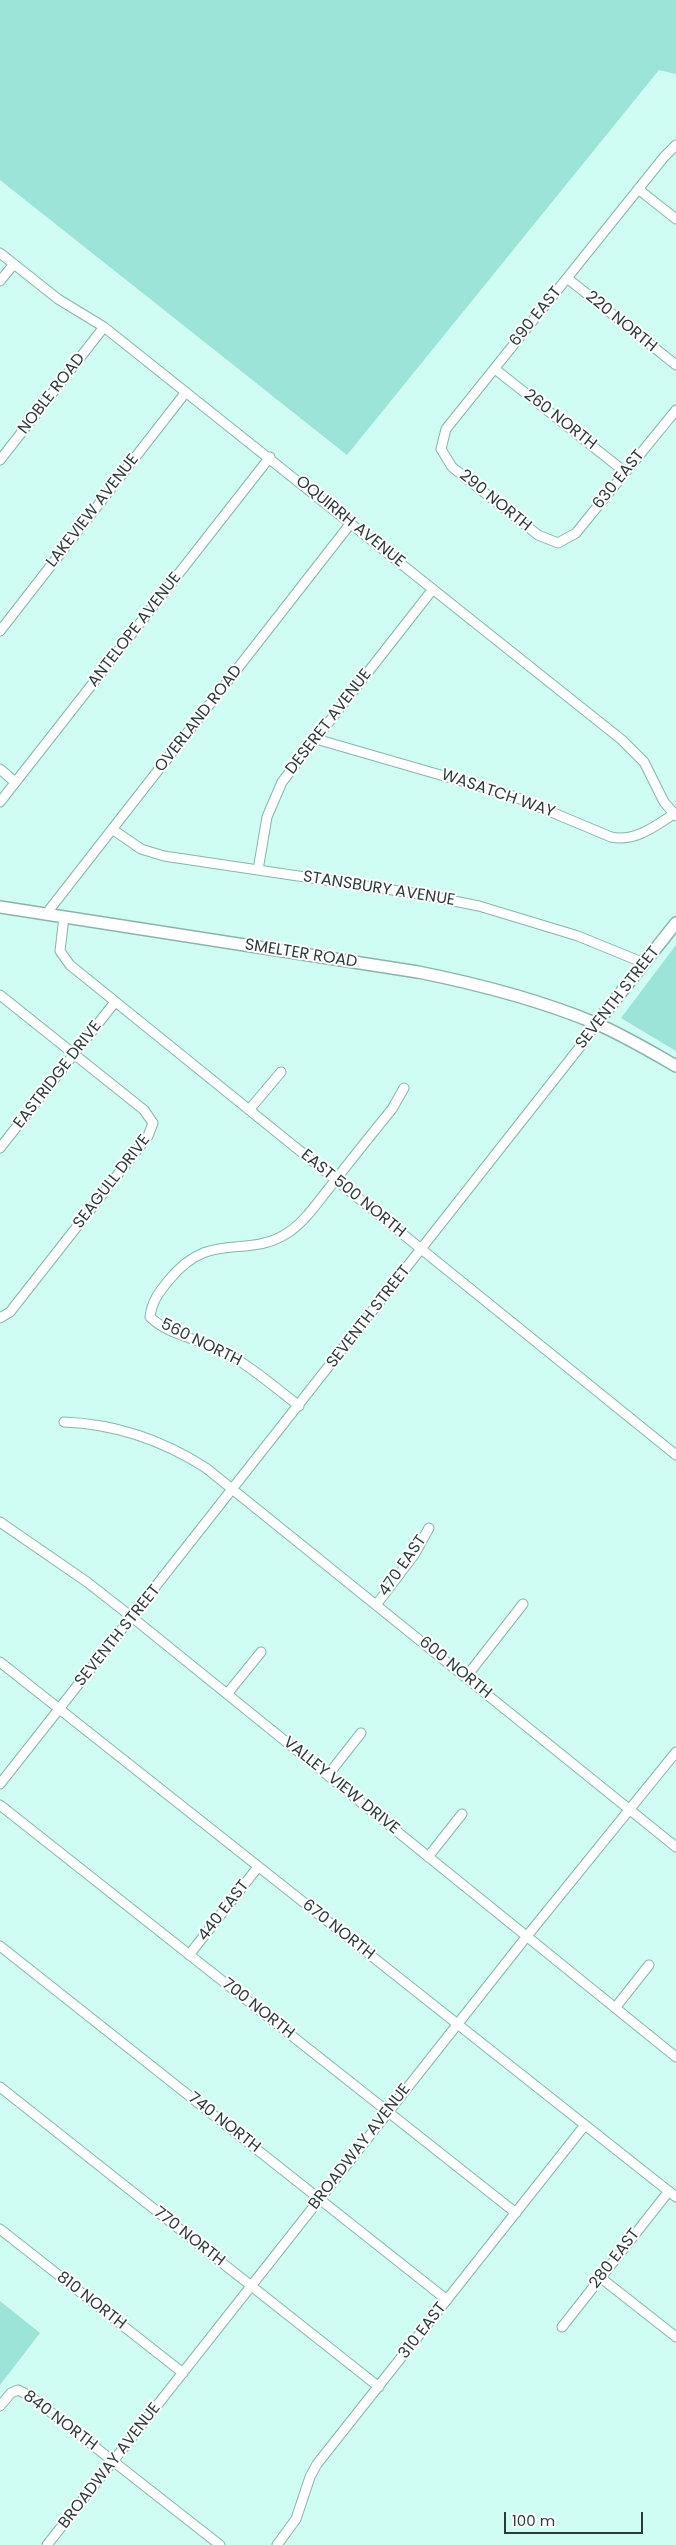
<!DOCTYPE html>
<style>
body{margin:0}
#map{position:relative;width:676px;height:2545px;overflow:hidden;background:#cffcf3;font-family:Poppins,sans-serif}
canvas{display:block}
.scale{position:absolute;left:504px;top:2512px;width:139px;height:22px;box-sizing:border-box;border:2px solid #2a3c39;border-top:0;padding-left:6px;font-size:15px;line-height:18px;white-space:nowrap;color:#2a3c39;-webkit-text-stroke:4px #fefefe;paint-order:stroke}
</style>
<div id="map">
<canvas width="676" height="2545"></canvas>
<div class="scale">100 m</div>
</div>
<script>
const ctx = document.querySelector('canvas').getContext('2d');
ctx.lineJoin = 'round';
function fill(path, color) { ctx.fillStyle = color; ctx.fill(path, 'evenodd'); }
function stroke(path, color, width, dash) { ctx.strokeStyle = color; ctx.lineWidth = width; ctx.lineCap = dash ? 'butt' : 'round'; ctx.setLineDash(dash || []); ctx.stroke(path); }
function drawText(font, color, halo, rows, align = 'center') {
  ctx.font = font + ' Poppins,sans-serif'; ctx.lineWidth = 4; ctx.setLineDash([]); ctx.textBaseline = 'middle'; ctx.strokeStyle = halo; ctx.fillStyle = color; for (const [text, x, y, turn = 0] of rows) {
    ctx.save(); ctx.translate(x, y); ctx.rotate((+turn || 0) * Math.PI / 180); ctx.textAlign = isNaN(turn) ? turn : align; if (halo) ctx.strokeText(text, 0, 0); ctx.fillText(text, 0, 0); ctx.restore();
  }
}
fill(new Path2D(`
 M0 0H676V74L659 70 347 455 0 180Z
 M676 945V1051L621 1018Z
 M0 2301 40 2333 0 2385Z`), '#9be4d7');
const minor = new Path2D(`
 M676 145 664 157 446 429 441 449 452 467 538 535 558 543 576 533 676 410
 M638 189 676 219
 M0 253 58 299 104 327 622 740 644 762 664 802 676 816
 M567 278 676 365
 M0 281 14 264
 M495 369 625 472
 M0 460 104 327
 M0 631 186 392
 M316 739 513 796 611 837C635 842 654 827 674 814
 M0 769 15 782
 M0 802 270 457
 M112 829 141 849 164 856 419 894 479 906 578 936 644 963
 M258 870 267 817 282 782 433 589
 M46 914 351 523
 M64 917 60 951 70 965 676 1455
 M0 995 144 1110 153 1123 148 1136 10 1312 0 1318
 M249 1110 281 1072
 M0 1148 115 1002
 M299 1406C276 1388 253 1368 227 1353 202 1339 171 1337 150 1317 152 1301 159 1292 169 1280 211 1228 246 1261 289 1232 305 1221 317 1203 330 1187 350 1161 371 1135 392 1109L404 1088
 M64 1422C116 1424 161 1439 206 1468L676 1847
 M0 1522 87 1582 133 1618 676 2057
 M376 1605 414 1555 429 1528
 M0 1662 676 2197
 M466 1677 523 1604
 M227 1694 261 1652
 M328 1775 361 1733
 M0 1784 583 1043 596 1024
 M0 1805 516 2213
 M428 1857 462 1814
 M0 1946 447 2300
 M189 1955 258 1867
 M615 2008 649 1965
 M0 2087 379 2387
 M0 2229 183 2373
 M601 2278 676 2337
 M562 2327 669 2191
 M0 2406 11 2393 18 2390 30 2396 220 2545
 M47 2545 527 1936 676 1752
 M277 2545 296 2519 310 2477 317 2464 585 2125`);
const tertiary = new Path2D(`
 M0 907 418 972C478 984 537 999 595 1023 623 1035 650 1051 676 1066
 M596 1024 676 923`);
stroke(minor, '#89b4ac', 11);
stroke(tertiary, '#89b4ac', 14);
stroke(minor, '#fff', 9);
stroke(tertiary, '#fff', 11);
drawText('16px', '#2a3c39', '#fefefe', [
 ["690 EAST",536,317,-51],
 ["220 NORTH",621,322,39],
 ["NOBLE ROAD",52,394,-52],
 ["260 NORTH",560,420,38],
 ["630 EAST",619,480,-51],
 ["290 NORTH",495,501,39],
 ["LAKEVIEW AVENUE",93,511,-52],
 ["OQUIRRH AVENUE",350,522,39],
 ["ANTELOPE AVENUE",135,630,-52],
 ["OVERLAND ROAD",199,719,-52],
 ["DESERET AVENUE",329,722,-52],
 ["WASATCH WAY",498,794,19],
 ["STANSBURY AVENUE",379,889,9],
 ["SMELTER ROAD",301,954,9],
 ["SEVENTH STREET",618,998,-52],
 ["EASTRIDGE DRIVE",58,1075,-52],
 ["SEAGULL DRIVE",112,1182,-52],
 ["EAST 500 NORTH",353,1194,39],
 ["SEVENTH STREET",369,1317,-52],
 ["560 NORTH",201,1343,26],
 ["470 EAST",403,1566,-55],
 ["SEVENTH STREET",118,1636,-51],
 ["600 NORTH",455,1668,39],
 ["VALLEY VIEW DRIVE",341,1786,39],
 ["440 EAST",224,1911,-52],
 ["670 NORTH",338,1930,38],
 ["700 NORTH",258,2009,38],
 ["740 NORTH",224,2123,38],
 ["BROADWAY AVENUE",360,2147,-52],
 ["770 NORTH",189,2237,38],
 ["280 EAST",615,2259,-52],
 ["810 NORTH",91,2301,38],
 ["310 EAST",423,2331,-52],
 ["840 NORTH",60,2421,37],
 ["BROADWAY AVENUE",110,2466,-52]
]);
</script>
